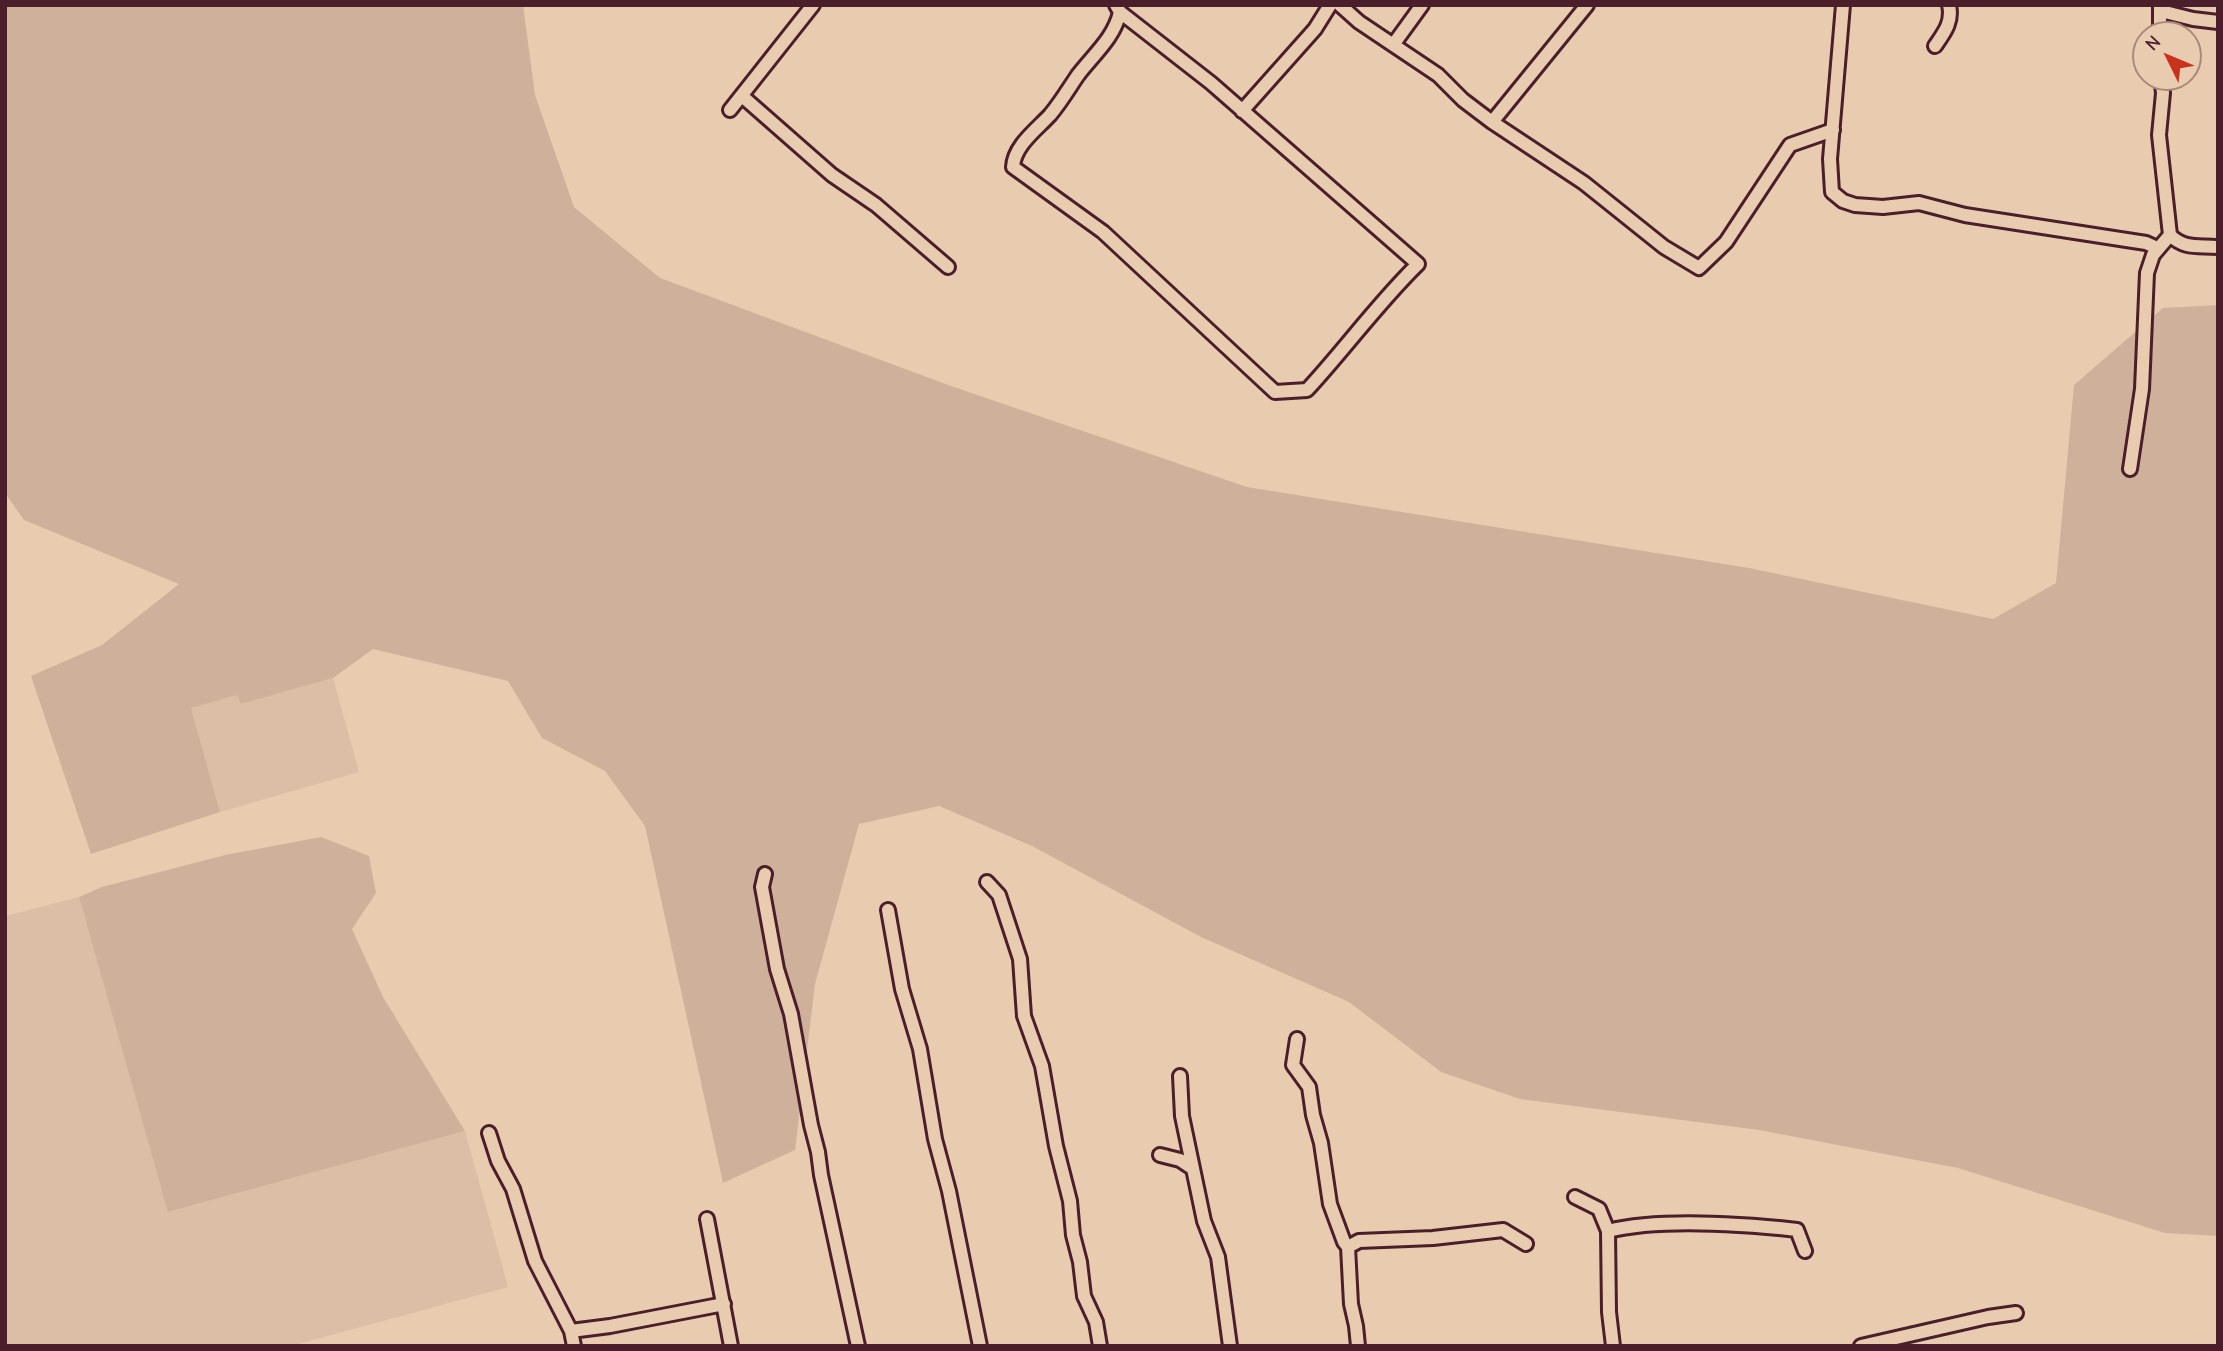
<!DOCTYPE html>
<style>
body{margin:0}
#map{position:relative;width:2223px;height:1351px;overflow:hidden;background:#e9ccb0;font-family:"Comic Neue",sans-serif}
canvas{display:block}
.frame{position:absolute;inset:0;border:7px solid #4a1f2b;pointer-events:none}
.north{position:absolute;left:2132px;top:21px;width:70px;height:70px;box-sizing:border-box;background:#e9ccb0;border:2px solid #a9877b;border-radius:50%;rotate:313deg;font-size:19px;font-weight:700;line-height:28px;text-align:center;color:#4a1f2b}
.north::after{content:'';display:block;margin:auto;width:24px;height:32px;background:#c8321e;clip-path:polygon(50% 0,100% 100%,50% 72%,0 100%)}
</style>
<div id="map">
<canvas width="2223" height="1351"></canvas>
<div class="frame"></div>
<div class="north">N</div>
</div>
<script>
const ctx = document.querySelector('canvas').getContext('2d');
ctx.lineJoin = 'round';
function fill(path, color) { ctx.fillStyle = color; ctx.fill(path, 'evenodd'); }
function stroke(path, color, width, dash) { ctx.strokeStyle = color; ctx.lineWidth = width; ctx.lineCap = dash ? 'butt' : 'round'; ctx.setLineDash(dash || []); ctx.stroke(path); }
fill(new Path2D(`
 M333 678 359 772 220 812 191 708 238 694 241 704Z
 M79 897 169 1212 465 1131 508 1287 291 1346H5V916Z`), '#dcbda5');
fill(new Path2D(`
 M5 5H523L535 95 574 207 660 278 951 386 1247 487 1749 568 1993 619 2056 583 2074 385 2163 308 2218 305V1236L2165 1233 1958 1168 1759 1130 1520 1099 1441 1072 1349 1002 1201 937 1032 846 939 806 859 824 815 984 795 1150 723 1183 645 826 605 771 542 738 508 681 373 649 333 678 241 704 237 695 191 708 220 812 91 854 31 676 102 645 179 584 24 520 5 493Z
 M321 837 369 856 376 893 352 929 383 997 465 1131 168 1212 79 897 102 887 225 855Z`), '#cfb09a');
const street = new Path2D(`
 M1116 5 1120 12 1211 83 1418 264C1378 303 1345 349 1307 390L1275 392 1103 232 1013 167C1014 146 1036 130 1050 115 1061 102 1069 88 1078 75 1094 54 1114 38 1120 12
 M1340 5 1359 22 1438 75 1463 100 1492 122 1584 183 1664 247 1699 268 1726 242 1790 145 1833 130
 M1843 5 1830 159 1832 192 1843 201 1855 205 1883 207 1919 203 1965 215 2146 243 2157 248
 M2161 11 2193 19 2218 22
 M2160 35V5
 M1393 45 1422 5
 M1935 46C1944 33 1953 22 1949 5
 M2161 77 2163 93 2159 135 2170 235C2185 250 2199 245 2218 247
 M742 96 832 175 876 205 948 267
 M730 110 813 5
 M1242 111 1315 29 1330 5
 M1492 122 1587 5
 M2130 469 2142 389 2147 273 2153 255 2170 235
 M765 874 762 887 777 969 791 1014 811 1125 818 1152 821 1175 858 1346
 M987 882 999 895 1020 959 1024 1016 1042 1066 1056 1146 1070 1201 1073 1235 1080 1262 1084 1296 1096 1322 1100 1346
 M888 910 902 989 920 1049 935 1139 949 1191 980 1346
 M1297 1039 1293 1065 1309 1087 1313 1115 1321 1143 1330 1204 1344 1242 1348 1247 1351 1304 1356 1326 1358 1346
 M1180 1076 1182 1116 1204 1221 1218 1257 1230 1346
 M489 1133 498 1161 513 1189 535 1261 571 1331
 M1160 1155 1180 1160 1192 1168
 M1575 1197 1599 1209 1608 1231 1609 1312 1613 1346
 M707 1219 731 1346
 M1608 1231C1661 1218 1741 1224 1797 1230L1805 1251
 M1348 1247 1359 1241 1433 1238 1503 1230 1526 1244
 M574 1346 571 1331 610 1326 724 1304
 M1861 1346 1988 1317 2016 1313`);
stroke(street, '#4a1f2b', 18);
stroke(street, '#e9ccb0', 12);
</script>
